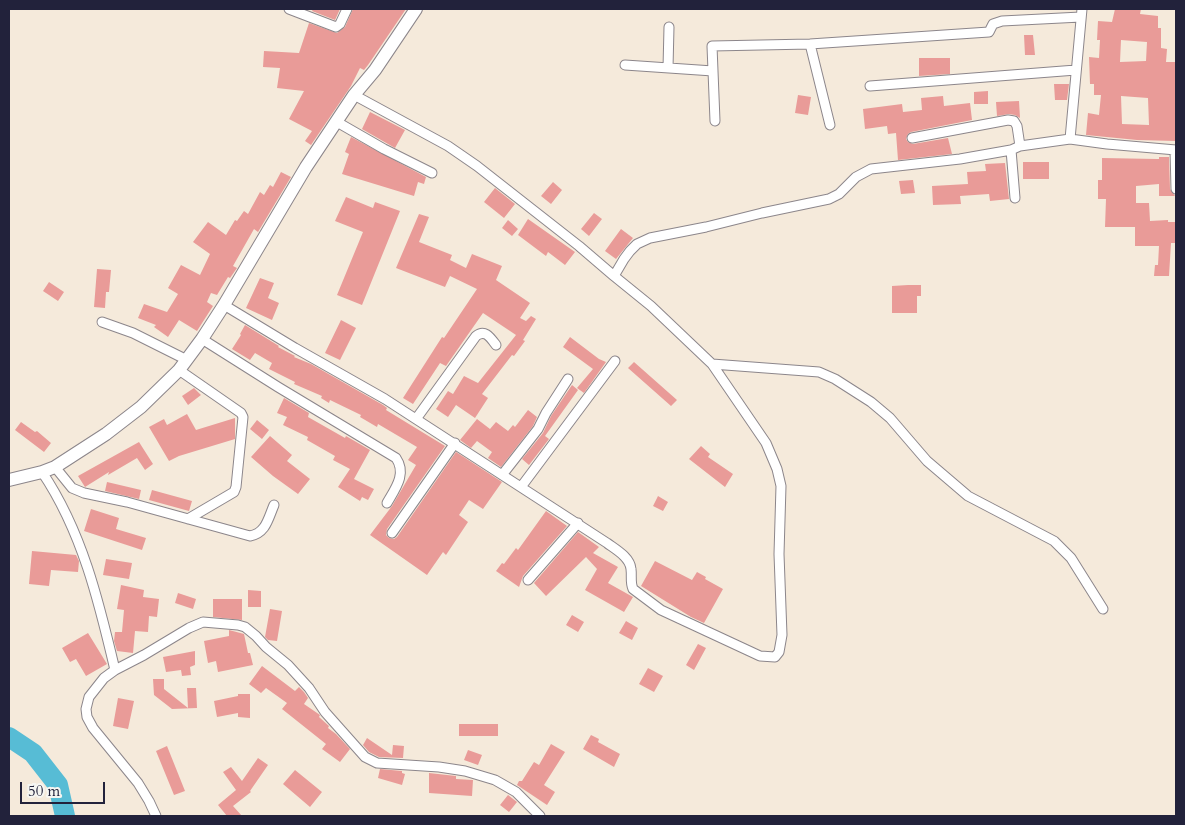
<!DOCTYPE html>
<style>
body{margin:0}
#map{position:relative;width:1185px;height:825px;overflow:hidden;background:#f5eadb;font-family:Cardo,serif}
canvas{display:block}
.frame{position:absolute;inset:0;border:10px solid #22223b;pointer-events:none}
.scale{position:absolute;left:20px;top:782px;width:85px;height:22px;box-sizing:border-box;border:2px solid #22223b;border-top:0;padding-left:6px;font-size:15px;line-height:18px;white-space:nowrap;color:#22223b;-webkit-text-stroke:4px #f6f6f2;paint-order:stroke}
</style>
<div id="map">
<canvas width="1185" height="825"></canvas>
<div class="frame"></div>
<div class="scale">50 m</div>
</div>
<script>
const ctx = document.querySelector('canvas').getContext('2d');
ctx.lineJoin = 'round';
function stroke(path, color, width, dash) { ctx.strokeStyle = color; ctx.lineWidth = width; ctx.lineCap = dash ? 'butt' : 'round'; ctx.setLineDash(dash || []); ctx.stroke(path); }
function fill(path, color) { ctx.fillStyle = color; ctx.fill(path, 'evenodd'); }
stroke(new Path2D(`
 M9 737 33 753 58 785 65 816`), '#57bcd5', 20);
fill(new Path2D(`
 M313 9H340L335 20 312 11Z
 M353 9H406L368 65 364 70 360 68 351 86 311 145 305 141 312 131 289 119 304 91 277 88 280 68 263 67 264 51 299 53 309 23 337 33 345 27Z
 M1115 9H1141L1140 14 1158 16V28H1161V48L1167 49 1166 62H1176V141L1137 140 1086 135 1088 113 1099 115 1101 95H1094V84H1090L1089 57 1099 58 1100 40H1097L1098 21 1112 22ZM1121 40 1147 42 1146 61 1120 62ZM1121 96 1148 98 1149 125 1122 124Z
 M1024 35H1033L1035 55H1025Z
 M919 58H950V74L919 76Z
 M1054 84H1069L1067 100H1055Z
 M988 91V104H974V92Z
 M798 95 811 97 808 115 795 113Z
 M943 96 944 106 970 103 972 120 911 132 908 134 906 139 908 142 913 144 948 138 952 154 898 160 896 133 888 134 887 126 865 129 863 109 902 104 903 112 922 110 921 98Z
 M1019 101 1020 118 1015 115 1009 114 997 116 996 102Z
 M370 112 405 130 395 148 362 129Z
 M351 137 426 177 424 184 418 182 414 196 342 174 349 154 345 152Z
 M1159 157H1169L1170 189 1175 196H1159V184L1136 186V203H1149L1150 221 1168 220V222H1176V243H1171L1169 276H1154L1155 265H1158L1159 246H1135V227H1105L1106 199H1098V180H1102V158L1157 159H1159Z
 M1023 162H1049V179H1023Z
 M1005 163 1009 199 990 201 989 194 960 196 961 204 933 205 932 186 968 184 967 172 986 171 985 164Z
 M281 172 291 177 258 232 254 229 233 266 237 268 230 278 228 277 217 295 211 293 207 302 213 306 197 331 179 320 168 337 154 327 156 325 138 318 144 304 167 312 178 294 168 288 181 265 200 275 210 254 193 242 208 222 226 235 235 220 237 221 244 211 248 214 260 192 264 195 270 185 273 187Z
 M913 180 915 193 901 194 899 181Z
 M553 182 562 190 551 204 541 196Z
 M495 188 515 204 504 218 484 202Z
 M346 197 373 208 375 202 400 211 362 305 337 295 363 232 335 221Z
 M594 213 602 219 589 236 581 229Z
 M419 214 429 217 419 242 452 255 450 260 466 268 472 254 502 266 496 280 530 303 520 318 526 321 531 316 536 319 523 340 525 341 514 356 512 355 482 394 488 398 475 418 456 405 448 417 436 409 448 391 453 394 464 376 478 383 516 335 483 313 446 366 440 363 413 404 403 398 442 337 444 338 477 289 450 276 445 287 396 268Z
 M528 219 575 252 565 265 548 252 546 256 518 235Z
 M508 220 518 229 512 236 502 228Z
 M621 229 633 238 616 259 605 251Z
 M97 269 111 270 109 292H106L105 308 94 307Z
 M260 278 274 283 268 298 279 303 272 320 246 308Z
 M49 282 64 292 58 301 43 291Z
 M908 285H921V296H917V313H892V286Z
 M341 320 356 328 340 360 325 353Z
 M245 325 279 346 278 347 295 356 294 357 311 364 383 405 387 408 386 410 445 446 387 529 386 535 389 538 394 539 397 537 456 452 502 482 483 509 469 500 459 515 468 522 446 555 443 552 427 575 370 535 392 506 416 465 408 460 417 447 378 424 377 427 360 417 361 415 330 400 329 403 321 398 322 396 294 384 295 382 269 369 272 363 255 353 250 360 232 349 241 335 240 334Z
 M570 337 599 359 606 362 584 393 577 388 593 369 563 347Z
 M634 362 677 400 671 406 628 368Z
 M572 385 578 390 545 436 549 439 529 465 522 459 543 433 551 416Z
 M194 388 201 395 188 405 182 396Z
 M284 398 309 413 308 417 345 438 346 436 370 450 354 479 374 489 368 500 362 497 360 501 338 487 350 469 333 460 335 456 307 440 308 437 283 425 287 417 277 413Z
 M528 410 537 417 533 426 501 467 488 458 492 452 477 441 471 448 460 440 477 419 490 429 496 422 508 431 513 425 515 427Z
 M187 414 196 430 235 418V439L179 456 169 461 149 427 164 419 167 425Z
 M257 420 269 430 262 439 250 429Z
 M21 422 35 432 37 431 51 443 44 452 15 430Z
 M270 436 292 455 287 461 310 479 298 494 273 476 251 457Z
 M139 442 153 464 145 470 137 458 108 475 109 472 85 487 78 476Z
 M701 446 710 454 708 457 733 474 725 487 689 459Z
 M107 482 141 490 139 499 105 491Z
 M152 490 192 501 189 511 149 500Z
 M658 496 668 502 663 511 653 506Z
 M91 509 119 518 116 529 146 538 142 550 84 531Z
 M546 511 567 526 523 576 519 587 496 571 502 563 504 564 516 548 518 550Z
 M578 532 599 547 593 553 618 567 608 583 633 597 624 612 585 590 597 569 586 557 546 596 534 583Z
 M32 551 76 555 79 561 78 572 51 570 49 586 29 584Z
 M106 559 132 563 129 579 103 575Z
 M655 561 692 580 697 572 706 577 705 579 723 589 704 623 691 617 641 586Z
 M121 585 144 590 143 597 159 599 157 617 149 616 148 632 135 631 133 653 117 651 114 641 115 632H122L124 610 117 609Z
 M248 590 261 591V607H248Z
 M178 593 196 599 193 609 175 603Z
 M213 599H242V620L213 617Z
 M270 609 282 611 277 641 268 640 265 637Z
 M572 615 584 622 578 632 566 625Z
 M626 621 638 628 632 640 619 633Z
 M229 630 244 634 248 653H250L253 665 218 672 216 661 208 663 204 641 229 636Z
 M88 633 107 664 86 676 76 659 70 662 62 648Z
 M698 644 706 648 694 670 686 665Z
 M195 651V665L190 667 191 675 182 676 181 670 166 672 163 657Z
 M262 666 295 691 299 687 304 692 308 698 304 704 320 715 319 717 329 726 328 728 336 734 350 749 340 762 322 749 326 744 282 709 287 703 266 688 261 693 249 684Z
 M648 668 663 676 654 692 639 684Z
 M153 679H164V689L188 708 187 688H196L197 708 172 709 154 695Z
 M238 694H250V718L238 717V713L217 717 214 701 238 696Z
 M118 698 134 701 128 729 113 726Z
 M459 724H498V736H459Z
 M591 735 599 739 598 742 620 754 614 767 583 749Z
 M367 738 392 755 393 745 404 746 403 758 379 757 369 752 363 745Z
 M551 744 565 752 544 785 555 792 547 805 517 785 519 781H522L534 762 539 765Z
 M167 746 185 791 174 795 156 751Z
 M468 750 482 755 478 765 464 760Z
 M258 758 268 765 250 791 251 792 233 806 242 816H227L218 805 236 790 223 772 231 767 242 781Z
 M380 769 402 771V773L405 774 402 785 378 778Z
 M295 770 322 792 310 807 283 784Z
 M429 773 456 776V779L473 780 472 796 429 793Z
 M508 795 517 802 509 812 500 805Z`), '#e99b98');
const street = new Path2D(`
 M289 9 336 27 340 24 347 9
 M1082 9 1070 139 1107 144 1176 150
 M810 44 830 125
 M625 65 713 71
 M668 68 669 27
 M870 86 1076 70
 M715 121 712 46 810 44 989 32 993 24 1002 21 1081 17
 M337 122 384 149 432 173
 M912 138 1008 120 1014 121 1017 126 1020 146
 M1011 150 1015 198
 M1175 150 1176 189
 M614 276 624 259 630 251 637 244 650 238 706 227 762 213 829 199 839 194 856 177 871 169 960 159 1011 150 1020 146 1070 139
 M224 305 295 348 385 399 607 543C615 549 630 557 631 569 632 576 630 582 633 589L661 610 760 656 775 657 779 652 782 635 779 554 781 486 777 469 766 443 712 364 651 306 614 276 579 246 477 166 448 146 354 95
 M102 322 133 333 187 360
 M202 339 278 387 396 458C407 474 395 489 387 503
 M712 364 819 372 835 379 871 402 890 418 927 461 968 496 1054 541 1071 558 1103 609
 M179 370 241 413 243 417 236 487 234 492 188 519
 M416 419 476 336C485 329 490 337 496 345
 M55 467 72 488 84 493 127 502 250 536C266 533 268 519 274 505
 M42 472C82 531 99 602 115 670
 M502 475 538 429 546 413 568 379
 M521 487 615 361
 M392 533 455 443
 M528 580 578 523
 M156 816 149 801 138 783 93 728 87 717 86 709 89 697 104 678 115 670 144 655 189 628 203 622 238 625 245 627 256 636 266 647 288 665 309 688 325 712 365 757 377 763 439 767 465 771 495 780 516 792 540 816`);
const secondary = new Path2D(`
 M9 480 42 472 55 467 106 434 141 407 179 370 202 339 224 305 306 167 354 95 375 70 416 9`);
stroke(street, '#8c868b', 11);
stroke(secondary, '#8c868b', 14);
stroke(street, '#fff', 9);
stroke(secondary, '#fff', 12);
</script>
